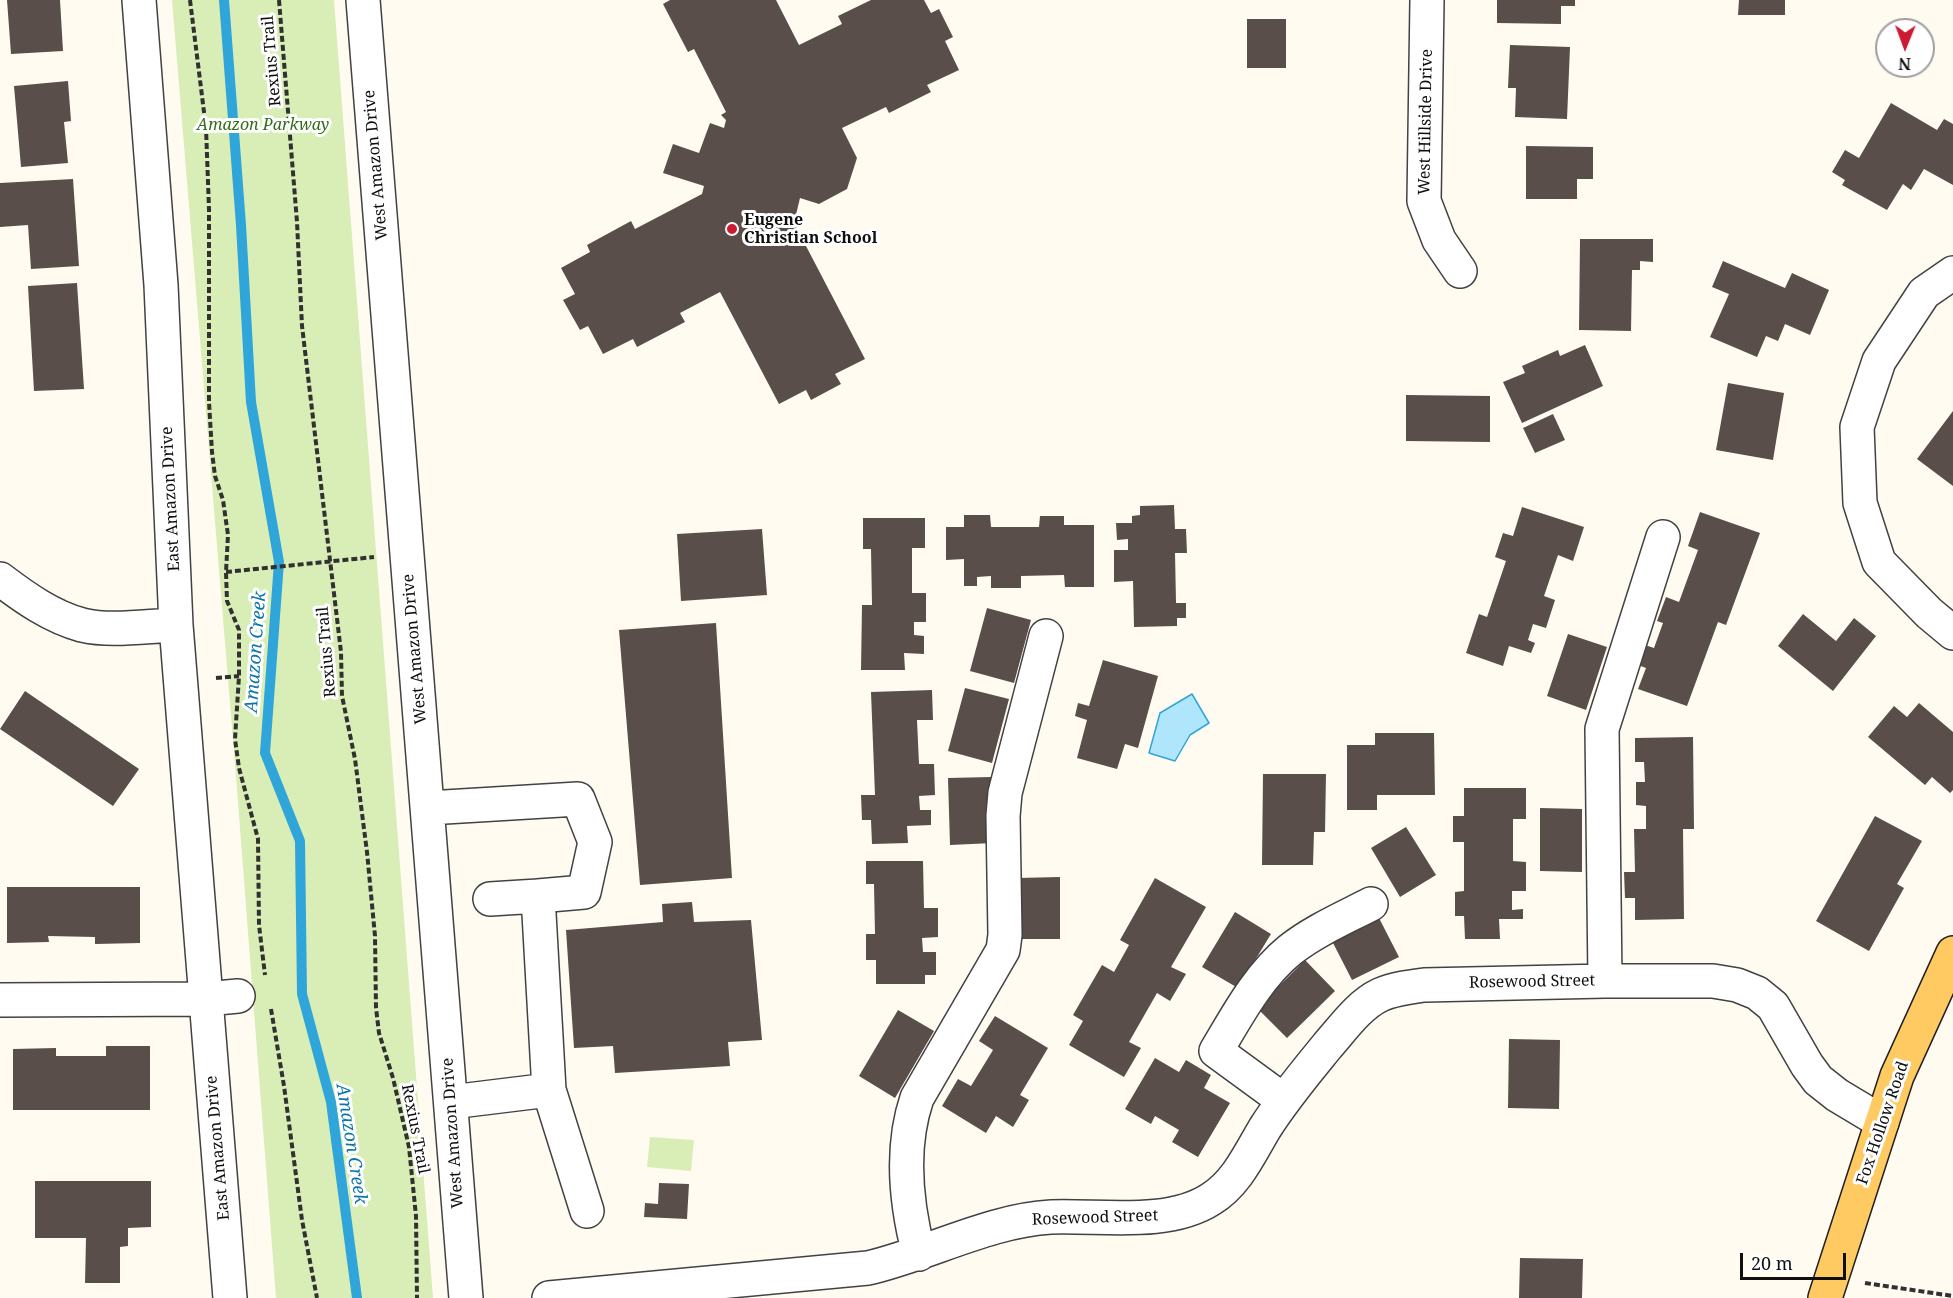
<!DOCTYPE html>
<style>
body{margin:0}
#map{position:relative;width:1953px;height:1298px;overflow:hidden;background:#fffbf1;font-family:"Noto Serif",serif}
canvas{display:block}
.north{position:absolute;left:1875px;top:18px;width:60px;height:60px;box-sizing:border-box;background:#fff;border:2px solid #9f9f9f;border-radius:50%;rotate:181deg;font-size:16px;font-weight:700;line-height:24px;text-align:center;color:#0f0f0f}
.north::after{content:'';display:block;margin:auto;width:21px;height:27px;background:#cc1a33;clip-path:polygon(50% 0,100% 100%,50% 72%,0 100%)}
.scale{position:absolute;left:1740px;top:1253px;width:106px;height:27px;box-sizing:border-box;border:3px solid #0f0f0f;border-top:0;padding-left:8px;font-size:18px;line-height:21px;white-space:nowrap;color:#0f0f0f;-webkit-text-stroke:4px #fff;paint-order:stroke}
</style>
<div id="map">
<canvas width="1953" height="1298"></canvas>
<div class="north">N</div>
<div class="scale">20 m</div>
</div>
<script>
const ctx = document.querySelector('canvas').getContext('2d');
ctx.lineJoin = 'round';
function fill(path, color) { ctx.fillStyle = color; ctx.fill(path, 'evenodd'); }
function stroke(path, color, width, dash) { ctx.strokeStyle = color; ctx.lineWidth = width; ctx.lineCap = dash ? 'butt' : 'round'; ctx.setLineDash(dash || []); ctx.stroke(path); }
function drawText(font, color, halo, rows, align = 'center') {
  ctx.font = font + ' "Noto Serif",serif'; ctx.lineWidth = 6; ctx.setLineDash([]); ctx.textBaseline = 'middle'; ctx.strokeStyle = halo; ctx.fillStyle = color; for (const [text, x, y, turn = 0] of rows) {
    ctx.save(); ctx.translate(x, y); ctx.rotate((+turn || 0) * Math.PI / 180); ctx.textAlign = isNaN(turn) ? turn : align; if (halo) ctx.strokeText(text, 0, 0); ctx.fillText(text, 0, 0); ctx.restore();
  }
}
fill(new Path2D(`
 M172 0H334L433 1298H276L236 776Z
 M650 1137 694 1140 691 1171 647 1167Z`), '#d8eeb6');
const water = new Path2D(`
 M1192 694 1209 723 1190 735 1175 761 1149 753 1160 713Z`);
fill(water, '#b0e6fb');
stroke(water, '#30a5d9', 1.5);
stroke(new Path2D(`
 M224 0 241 225 251 402 279 562 265 753 300 841 302 994 331 1102 357 1298`), '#30a5d9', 10);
fill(new Path2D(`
 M7 0H60L63 51 11 54Z
 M670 0H776L799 45 842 24 838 16 871 0H924L931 13 939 9 953 37 945 41 959 70 927 85 931 92 889 113 886 107 842 128 857 158 847 189 819 204 800 198 794 223 865 359 835 374 841 384 811 400 806 390 779 404 720 292 680 313 685 322 637 347 633 339 603 354 588 326 580 330 563 300 575 294 561 268 590 252 587 245 631 221 635 229 702 194 704 186 663 173 673 144 699 153 710 123 724 128 726 120 721 115 726 112 694 49 688 52 663 4Z
 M1497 0H1575V6H1561V24L1497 23Z
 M1739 0H1785V15H1738Z
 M1247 19H1286V68H1247Z
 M1510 45 1570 47 1567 119 1515 117 1516 88H1508Z
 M68 81 71 121 64 122 68 163 21 167 14 86Z
 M1891 103 1937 130 1944 119 1953 124V185L1924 169 1911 190 1903 184 1887 210 1842 185 1845 180 1832 172 1845 150 1859 158Z
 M1526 146 1593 147V179H1577V199H1526Z
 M73 179 79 266 31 269 28 225 0 227V183Z
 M1580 239H1653V262L1640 261V270H1632L1631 331 1579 330Z
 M1723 261 1785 288 1792 273 1829 290 1810 335 1785 324 1778 341 1766 336 1757 357 1710 337 1729 294 1712 287Z
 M77 283 84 389 34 391 28 286Z
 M1585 345 1603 386 1522 423 1503 382 1525 373 1522 366 1558 350 1560 356Z
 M1728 383 1784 393 1773 460 1716 450Z
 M1406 395 1490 396V442L1406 441Z
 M1953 411V486L1917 459Z
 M1553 414 1565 440 1535 453 1523 428Z
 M1174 505 1175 529H1186L1187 553H1175L1176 603H1186V618H1177V626L1134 627 1133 581 1114 582V550H1128V539L1117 540 1116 523H1132V516L1140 515V506Z
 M1522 507 1584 527 1573 561 1558 555 1544 596 1555 600 1546 628 1533 624 1528 640 1535 643 1531 653 1509 646 1503 666 1466 653 1479 614 1487 617 1506 561 1495 557 1503 533 1513 536Z
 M1700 512 1760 533 1726 625 1718 622 1687 706 1638 689 1646 668 1638 665 1645 645 1654 648 1663 623 1657 621 1666 597 1679 602 1698 550 1688 546Z
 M964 515H990L991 527H1039L1040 516H1064V525H1094V587H1065L1064 575 1021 576V588H991V576L977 577V586H964V559L946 560V527H964Z
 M863 518H925V548H912V593H926V622H914V635L924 636V654L904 653 905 670H861L862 605H872L871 549H863Z
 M762 529 767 595 681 601 677 534Z
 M987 608 1031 620 1014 683 970 671Z
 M1803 614 1836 641 1854 618 1876 636 1833 691 1778 646Z
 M716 623 732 878 640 885 619 630Z
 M1568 634 1607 647 1586 710 1547 696Z
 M1103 660 1158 676 1138 748 1125 744 1117 769 1077 758 1087 720 1075 716 1078 703 1089 706Z
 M965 688 1009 699 992 763 948 751Z
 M932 690 933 720H917L919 764H934L935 795 919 796 920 810H931V825L907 826 908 843 872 844 871 820H862L861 795H875L871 692Z
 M25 691 139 769 113 806 0 729Z
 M1919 703 1953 732V790L1950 793 1932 777 1925 785 1868 737 1894 706 1907 717Z
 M1375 733H1434L1435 795H1377V810H1347V745H1375Z
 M1693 737 1694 829H1683L1684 919 1635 920V898H1625L1624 872H1635L1634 829H1646V806L1636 805V782H1645L1644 762H1635V738Z
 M1263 774H1326L1325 832H1314L1313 865H1262Z
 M991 777 993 843 950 845 948 778Z
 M1464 788H1526V819H1513V861L1526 862V891H1512V910L1523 909V919H1499L1500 939H1465L1464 916H1455V892L1464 891V842H1453V816H1464Z
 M1540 808 1582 809V872L1540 871Z
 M1875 816 1922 841 1897 884 1904 888 1869 951 1816 921Z
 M1406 827 1436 875 1400 897 1371 848Z
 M866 861H923L924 908H938V937L922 938 923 952H936V975H925V984H876V960H866V934H875L874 884H866Z
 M1060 877V939H1018L1017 878Z
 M1155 878 1206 907 1171 967 1186 974 1170 1001 1157 993 1129 1042 1141 1048 1124 1077 1069 1045 1083 1021 1073 1015 1102 965 1114 972 1129 945 1120 940Z
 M7 887H140V943L95 944V937L48 936 49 942 7 943Z
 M692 902 694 922 751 920 762 1040 728 1042 730 1066 615 1073 613 1046 574 1048 566 930 663 922 662 904Z
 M1235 912 1271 934 1238 988 1202 967Z
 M1379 918 1399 957 1352 980 1332 941Z
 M1305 960 1335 991 1287 1038 1257 1008Z
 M898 1010 934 1031 895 1098 859 1076Z
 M995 1016 1048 1048 1020 1095 1029 1100 1013 1127 996 1116 986 1133 942 1106 958 1079 971 1086 993 1050 979 1041Z
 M1509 1039 1560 1040 1559 1109 1508 1108Z
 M106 1046H150V1110H13V1049L56 1048V1056H106Z
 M1155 1058 1179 1072 1186 1060 1211 1075 1204 1088 1230 1103 1198 1157 1172 1142 1179 1130 1155 1116 1151 1124 1125 1109Z
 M35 1181H151V1227L128 1228V1246L120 1247V1283H85L86 1238H35Z
 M659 1183 689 1184 687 1219 644 1217 645 1203 658 1204Z
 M1520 1258 1583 1259 1582 1298H1519Z`), '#594e4a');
const minor = new Path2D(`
 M139 0 161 285 176 625 230 1298
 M363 0 466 1298
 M1427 0 1424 201 1439 240 1460 271
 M1953 273 1924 293 1879 361 1857 427 1860 503 1879 562 1929 613 1953 633
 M0 579C25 598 52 617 82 625 111 632 146 626 176 625
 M428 808 578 799 595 842 584 892 538 896 549 1090
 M490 899 538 896
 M1605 981 1602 729 1663 537
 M0 1000 206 999 238 996
 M1283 1100 1216 1051C1237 1016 1258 976 1290 950 1314 931 1344 918 1371 904
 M451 1102 549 1090 587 1211
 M919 1254C906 1204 900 1148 917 1098L1003 950 1005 935 1003 816 1005 793 1046 636
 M549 1298 868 1268C928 1254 991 1220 1051 1217 1101 1215 1168 1227 1211 1199 1237 1183 1250 1153 1265 1128 1284 1098 1306 1072 1328 1045 1343 1028 1359 1005 1380 995 1394 989 1409 987 1424 985L1605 981H1713L1737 985 1757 993 1773 1006 1807 1065 1818 1080 1837 1095 1882 1122`);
const major = new Path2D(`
 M1825 1298 1897 1076 1953 953`);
stroke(minor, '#424242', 36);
stroke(major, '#202020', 36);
stroke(new Path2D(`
 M190 0 206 128 209 209V402L212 452 215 476 223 500 228 535 226 572 227 601 239 630V676L235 739 239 768 258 839 259 925 265 975
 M279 0 297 222 302 326 341 652 342 696 355 759 367 852 375 936 376 1008 379 1033 393 1078 409 1147 416 1216 417 1298
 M226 572 374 557
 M216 678 239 676
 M271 1009 284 1086 302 1220 317 1298
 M1865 1283 1953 1296`), '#313131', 4, [6, 3]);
stroke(minor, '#fff', 33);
stroke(major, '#ffca61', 33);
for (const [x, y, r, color] of [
 [732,229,6,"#cc1a33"]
]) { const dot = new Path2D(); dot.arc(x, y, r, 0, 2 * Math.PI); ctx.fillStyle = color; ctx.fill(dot); stroke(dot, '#fff', 2); }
drawText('16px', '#0f0f0f', '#fff', [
 ["Rexius Trail",272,61,-95],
 ["West Hillside Drive",1426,122,-89],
 ["West Amazon Drive",376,165,-95],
 ["East Amazon Drive",171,499,-93],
 ["West Amazon Drive",415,649,-95],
 ["Rexius Trail",327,652,-95],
 ["Rosewood Street",1532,982,-1],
 ["Fox Hollow Road",1883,1123,-71],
 ["Rexius Trail",415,1129,79],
 ["West Amazon Drive",453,1133,-94],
 ["East Amazon Drive",218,1148,-95],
 ["Rosewood Street",1095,1218,-2]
]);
drawText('italic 16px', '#326d18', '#fff', [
 ["Amazon Parkway",263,125]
]);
drawText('bold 16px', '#0f0f0f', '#fff', [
 ["Eugene",744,220],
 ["Christian School",744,238]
], 'left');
drawText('italic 18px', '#0c75ad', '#fff', [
 ["Amazon Creek",256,652,-86],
 ["Amazon Creek",351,1144,81]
]);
</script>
